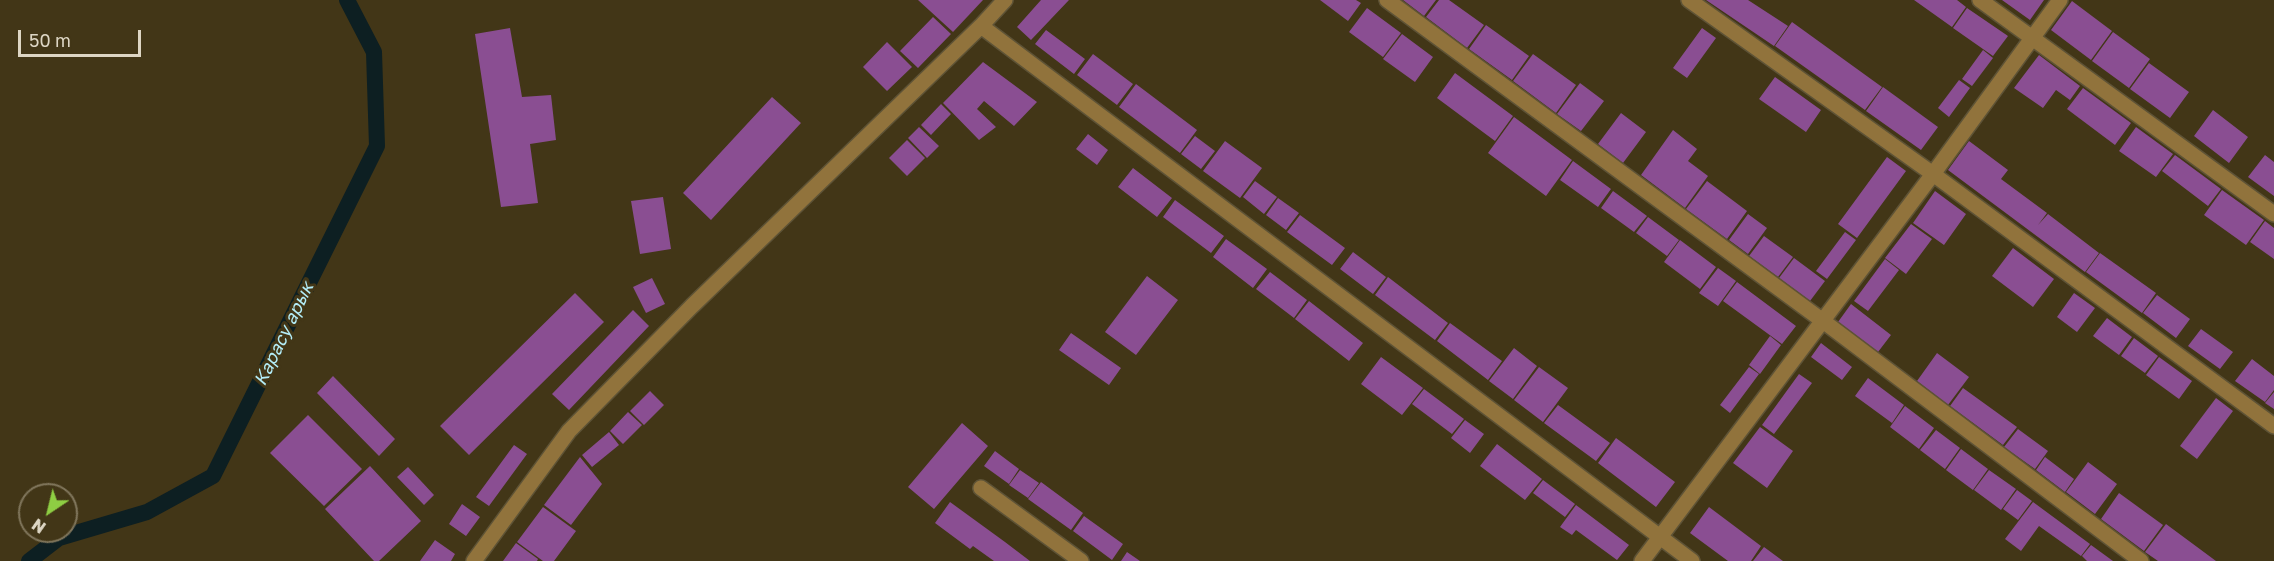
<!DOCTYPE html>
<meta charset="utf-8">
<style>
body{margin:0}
#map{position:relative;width:2274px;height:561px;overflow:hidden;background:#423617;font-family:"Golos Text",sans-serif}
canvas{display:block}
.north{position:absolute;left:18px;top:483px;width:60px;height:60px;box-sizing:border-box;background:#423617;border:2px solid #80765c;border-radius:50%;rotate:215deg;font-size:16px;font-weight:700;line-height:24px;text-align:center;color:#ddd6c4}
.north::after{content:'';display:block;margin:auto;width:21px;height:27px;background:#8ece43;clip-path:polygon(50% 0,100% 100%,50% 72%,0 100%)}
.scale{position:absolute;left:18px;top:30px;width:123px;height:27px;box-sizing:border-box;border:3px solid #ddd6c4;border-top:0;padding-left:8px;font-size:18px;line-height:21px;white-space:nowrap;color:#ddd6c4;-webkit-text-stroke:4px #423617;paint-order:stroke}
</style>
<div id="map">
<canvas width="2274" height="561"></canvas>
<div class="north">N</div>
<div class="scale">50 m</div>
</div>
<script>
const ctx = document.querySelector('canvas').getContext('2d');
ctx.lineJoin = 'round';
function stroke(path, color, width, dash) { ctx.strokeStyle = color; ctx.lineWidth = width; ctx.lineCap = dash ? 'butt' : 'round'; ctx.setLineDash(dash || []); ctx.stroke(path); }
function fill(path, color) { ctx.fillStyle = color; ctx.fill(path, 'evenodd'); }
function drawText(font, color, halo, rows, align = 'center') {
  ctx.font = font + ' "Golos Text",sans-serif'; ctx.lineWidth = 6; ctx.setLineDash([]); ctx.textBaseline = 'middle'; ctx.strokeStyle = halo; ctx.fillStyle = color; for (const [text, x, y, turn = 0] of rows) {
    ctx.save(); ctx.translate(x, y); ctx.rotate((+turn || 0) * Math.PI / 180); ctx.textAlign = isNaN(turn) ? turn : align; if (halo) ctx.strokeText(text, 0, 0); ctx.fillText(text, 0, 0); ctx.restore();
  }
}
stroke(new Path2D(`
 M29 561 59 538 147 512 213 476 377 146 374 52 347 0`), '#0d1f22', 16);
fill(new Path2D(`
 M918 0H983L953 32Z
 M1041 0H1069L1031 40 1017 27Z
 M1320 0H1356L1361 3 1348 21Z
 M1403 0H1436L1424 16Z
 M1439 0H1449L1484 25 1467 48 1426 17Z
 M1706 0H1748L1788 26 1774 46Z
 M1914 0H1957L1966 7 1952 27Z
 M2002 0H2044L2030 20Z
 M2072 1 2112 31 2091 60 2051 30Z
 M1367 8 1401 33 1383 57 1349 32Z
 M1967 8 2008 36 1993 56 1953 28Z
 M933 17 951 34 918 68 900 51Z
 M1792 22 1882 87 1865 110 1775 46Z
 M1486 25 1529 56 1512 80 1469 49Z
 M510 28 522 97 551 95 556 140 530 144 538 203 501 207 475 34Z
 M1702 28 1716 38 1687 78 1673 68Z
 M1046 30 1085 59 1074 74 1035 44Z
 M2113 32 2150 59 2129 88 2092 61Z
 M1402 34 1433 57 1415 82 1383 59Z
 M887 42 912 67 887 91 863 67Z
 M1983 50 1993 58 1972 86 1962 79Z
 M1093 54 1133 84 1117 105 1077 75Z
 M1533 54 1576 85 1556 113 1513 81Z
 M2039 55 2080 86 2070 100 2056 90 2043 108 2014 88Z
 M983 62 1037 102 1014 126 984 101 977 109 996 127 979 140 943 103Z
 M2149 63 2189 92 2170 118 2130 89Z
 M1455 73 1513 116 1495 141 1437 98Z
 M1775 77 1821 110 1806 132 1759 99Z
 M1959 80 1970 88 1949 117 1938 108Z
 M1580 83 1604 101 1581 131 1557 114Z
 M1136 84 1197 130 1180 153 1119 107Z
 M1883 87 1938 127 1921 150 1866 111Z
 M2083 88 2131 123 2115 145 2067 109Z
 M772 97 801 123 711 220 683 193Z
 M941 104 951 114 931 135 921 125Z
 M2213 110 2248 137 2229 163 2194 136Z
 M1621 113 1646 132 1623 163 1598 144Z
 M1514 117 1572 160 1546 196 1488 153Z
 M919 127 939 146 927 158 908 138Z
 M2136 127 2173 154 2156 177 2119 151Z
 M1673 130 1697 149 1688 161 1708 176 1685 208 1641 175Z
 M1088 134 1108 150 1097 165 1076 149Z
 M1195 136 1215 151 1201 169 1181 154Z
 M907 140 925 158 907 176 889 158Z
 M1225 141 1262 168 1240 198 1203 171Z
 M1969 141 2008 170 2001 179 2047 213 2038 225 2048 214 2099 253 2085 272 1948 170Z
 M2175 155 2221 189 2208 206 2162 171Z
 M2265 155 2274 162V196L2248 177Z
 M1887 157 1906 171 1857 238 1838 224Z
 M1573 161 1611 189 1598 207 1560 180Z
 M1133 168 1172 198 1157 217 1118 187Z
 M1255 181 1277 197 1264 214 1243 197Z
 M1707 181 1747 211 1727 239 1686 209Z
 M2222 190 2264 220 2246 245 2204 215Z
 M1613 191 1647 216 1634 232 1601 208Z
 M1935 191 1966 214 1944 245 1913 223Z
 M663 197 671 249 640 254 631 201Z
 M1278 198 1299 213 1286 230 1266 215Z
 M1175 200 1224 236 1211 253 1163 217Z
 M1748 214 1767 228 1748 254 1729 240Z
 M1300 215 1345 248 1332 265 1287 232Z
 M1648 217 1679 240 1667 256 1636 233Z
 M2265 221 2274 228V259L2250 242Z
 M1911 224 1932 239 1906 274 1885 258Z
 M1845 232 1856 240 1827 279 1816 271Z
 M1764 236 1793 257 1778 277 1749 256Z
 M1226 239 1267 269 1253 288 1213 257Z
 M1680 240 1716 267 1700 289 1664 262Z
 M2013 248 2054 279 2033 307 1992 276Z
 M1353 252 1386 277 1373 294 1340 269Z
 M2100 253 2156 293 2142 313 2086 272Z
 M1794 258 1825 281 1810 301 1779 278Z
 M1885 259 1899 270 1868 311 1854 301Z
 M1718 268 1736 281 1718 306 1699 293Z
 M1270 272 1307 300 1294 318 1256 289Z
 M1147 276 1178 300 1136 355 1105 332Z
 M1388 277 1448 323 1435 340 1375 295Z
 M652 278 665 304 646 313 633 287Z
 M1737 282 1796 326 1782 344 1723 301Z
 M575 293 604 322 469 455 440 426Z
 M2074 293 2095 308 2077 332 2057 317Z
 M2157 295 2190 319 2176 338 2143 313Z
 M1309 301 1363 343 1349 361 1295 319Z
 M1851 304 1891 335 1878 352 1838 322Z
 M633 310 649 326 569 410 552 394Z
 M2107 318 2132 337 2119 355 2093 336Z
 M1450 323 1502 361 1488 380 1437 341Z
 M2201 329 2233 352 2220 369 2188 346Z
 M1071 333 1121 368 1109 385 1059 350Z
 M1770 336 1781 345 1760 374 1749 365Z
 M2134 338 2158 356 2145 373 2121 356Z
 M1821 343 1852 367 1842 380 1811 357Z
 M1514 348 1537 366 1513 399 1489 381Z
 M1937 353 1969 377 1948 405 1917 381Z
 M1381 357 1423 388 1402 415 1361 384Z
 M2159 357 2192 381 2179 399 2146 375Z
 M2252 359 2274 376V390L2265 402 2235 381Z
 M1539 367 1568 388 1543 422 1514 400Z
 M1749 367 1759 374 1730 413 1720 405Z
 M1799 374 1812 383 1774 434 1762 425Z
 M333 376 395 439 379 456 317 393Z
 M1868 378 1904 405 1892 423 1855 396Z
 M1963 388 2017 427 2003 445 1950 406Z
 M1424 389 1464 419 1452 434 1412 404Z
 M650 391 664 405 644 425 630 411Z
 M2274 392V409L2265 403Z
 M2216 398 2233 411 2197 459 2180 446Z
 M1558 405 1610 443 1596 461 1544 423Z
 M1905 406 1934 428 1919 449 1890 427Z
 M628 412 642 425 623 444 610 431Z
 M308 415 362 469 324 506 270 453Z
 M1465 420 1484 434 1470 453 1451 438Z
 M962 423 988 446 934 509 908 487Z
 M1760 427 1793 451 1767 488 1733 463Z
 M2018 429 2048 451 2035 469 2004 447Z
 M1936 430 1960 448 1945 469 1920 450Z
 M609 432 619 445 592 467 582 455Z
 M1616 438 1675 482 1656 507 1598 463Z
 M1497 444 1542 479 1525 500 1480 466Z
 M514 445 527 454 489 506 476 497Z
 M1961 449 1988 469 1973 490 1946 470Z
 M995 451 1019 469 1009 484 984 466Z
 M580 457 602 484 571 525 544 505Z
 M2045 457 2074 479 2065 492 2036 470Z
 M2088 462 2117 484 2095 514 2066 492Z
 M370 466 421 521 379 561H374L325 509Z
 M408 467 434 495 424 505 397 477Z
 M1020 470 1039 483 1028 498 1009 485Z
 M1989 470 2016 489 2001 510 1974 490Z
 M1543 480 1575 504 1565 517 1533 493Z
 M1041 482 1083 513 1071 530 1028 499Z
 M2017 490 2032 501 2018 520 2003 509Z
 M2119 493 2163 525 2144 551 2101 519Z
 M950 502 1005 542 1030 561H994L973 546 970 549 935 523Z
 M2033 502 2090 544 2081 556 2039 526 2021 551 2005 539Z
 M462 504 480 517 466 536 449 524Z
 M1576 505 1629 545 1617 560 1576 530 1572 535 1560 527Z
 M543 507 576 531 554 561H543L517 542Z
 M1709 507 1761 546 1751 561H1728L1690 533Z
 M1084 516 1123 544 1112 560 1073 531Z
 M2166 524 2216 561H2158L2145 552Z
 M435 540 455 554 451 561H420Z
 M516 543 538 559 537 561H503Z
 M2091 545 2113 561H2087L2082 556Z
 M1764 547 1783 561H1753Z
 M1127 552 1140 561H1121Z`), '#8a4e92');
const minor = new Path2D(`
 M1387 0 1823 321 2141 561
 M1689 0 1933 174 2274 426
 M1980 0 2274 214
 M981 26 1692 561
 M981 488 1081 561
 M474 561 569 431 692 306 981 26 1005 0
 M1642 561 1933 174 2060 0`);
stroke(minor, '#5e5336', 18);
stroke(minor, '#91733c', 15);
drawText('italic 18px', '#b3edf8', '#423617', [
 ["Карасу арык",284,334,-64]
]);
</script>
